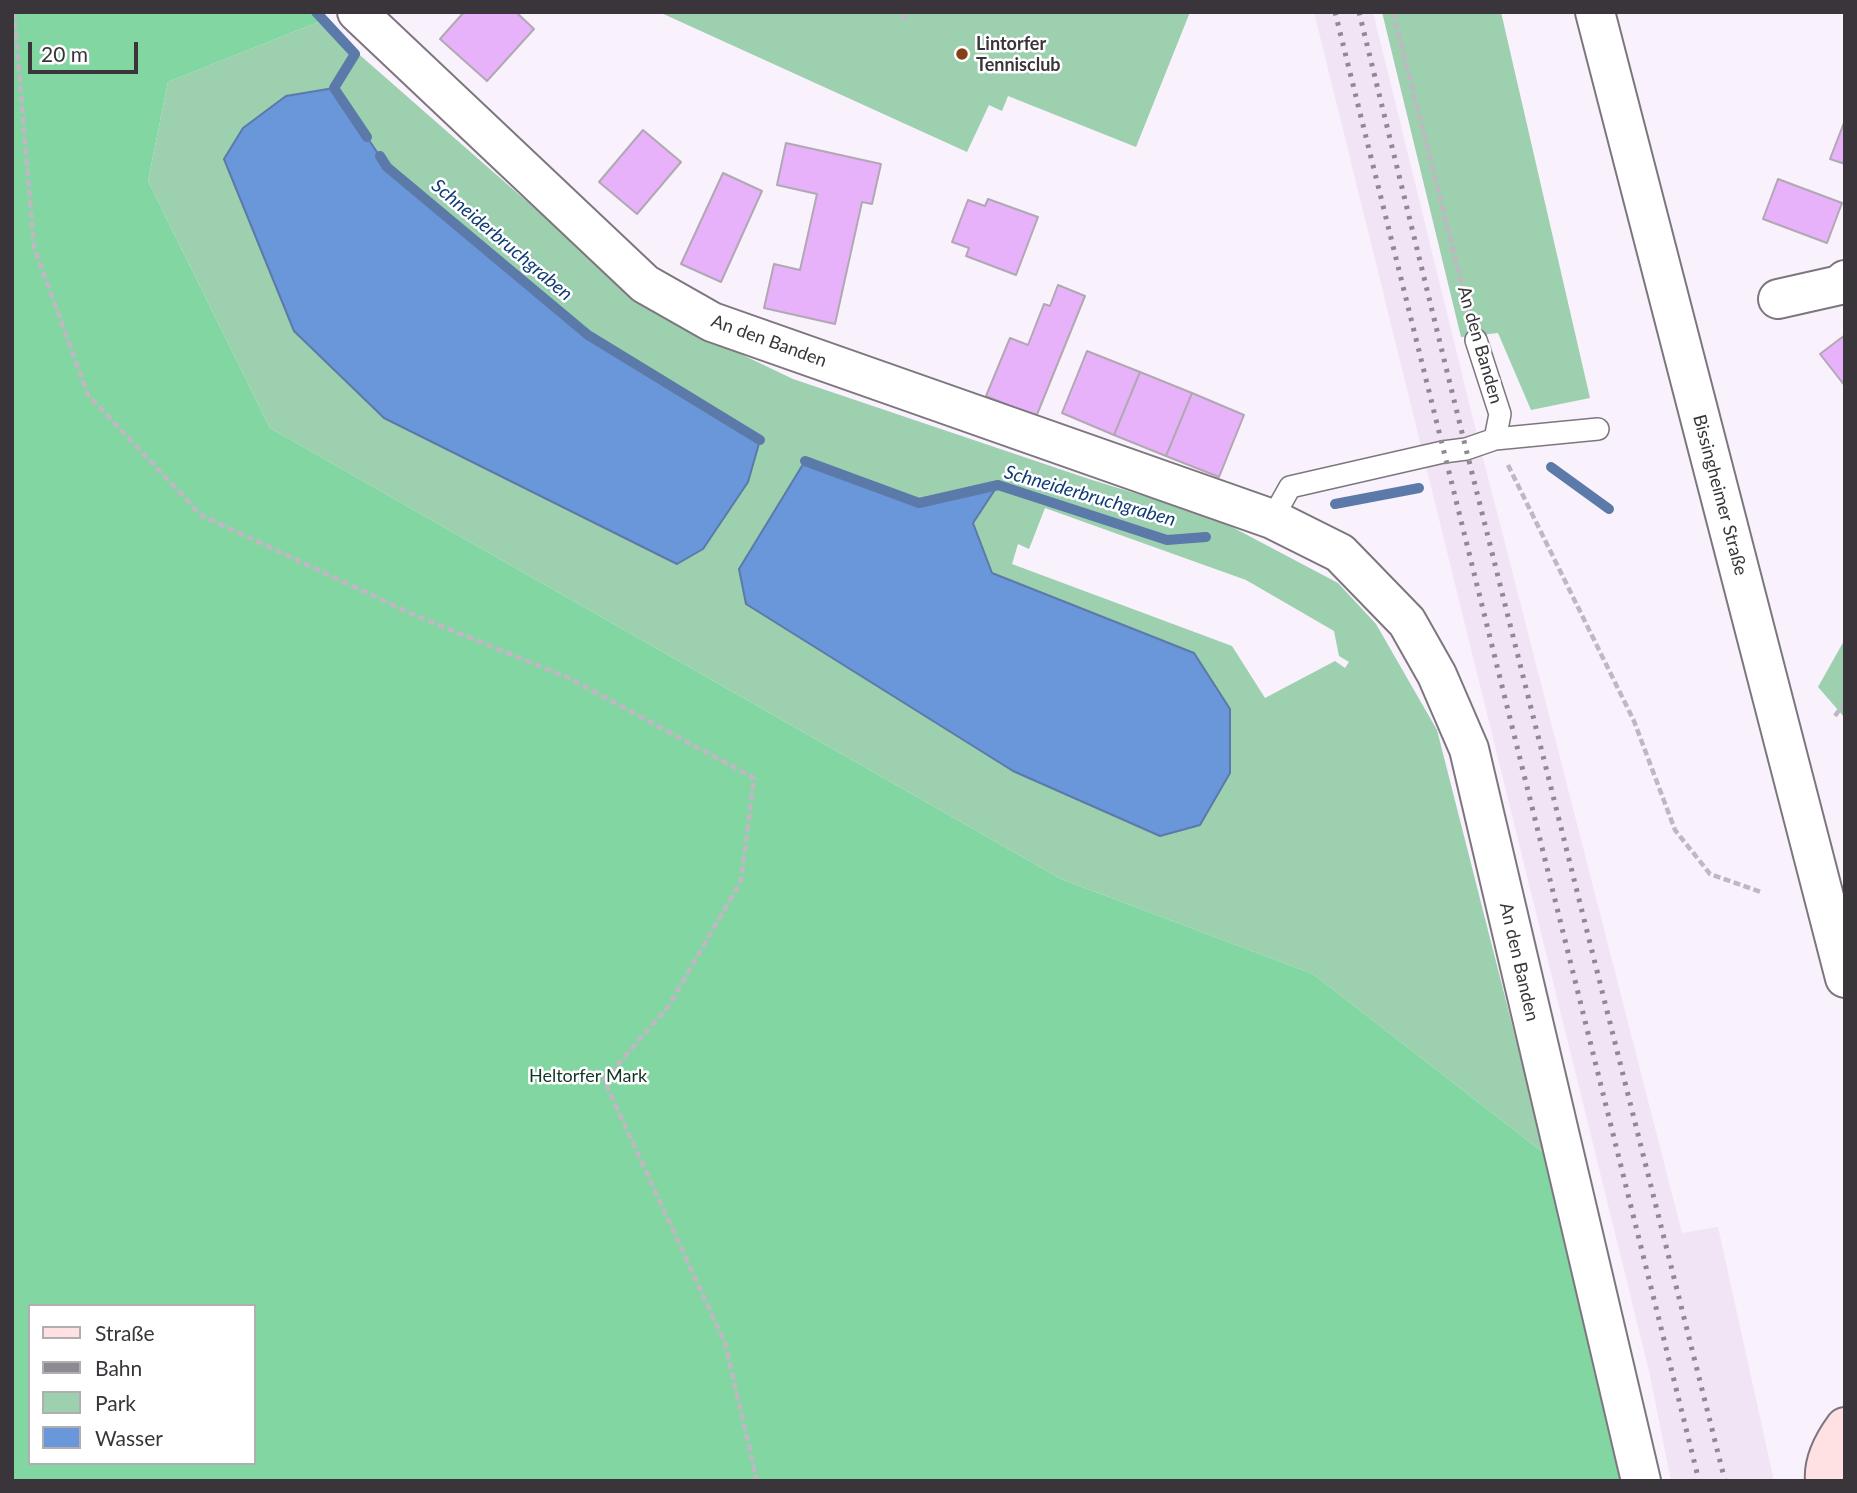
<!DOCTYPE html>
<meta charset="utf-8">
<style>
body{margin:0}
#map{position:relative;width:1857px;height:1493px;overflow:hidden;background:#f9f1fc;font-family:Lato,sans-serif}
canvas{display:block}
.frame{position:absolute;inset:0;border:14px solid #39353a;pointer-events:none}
.legend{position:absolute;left:28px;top:1304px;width:228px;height:161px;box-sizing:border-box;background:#fff;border:2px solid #b0aeb0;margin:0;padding:9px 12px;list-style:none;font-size:21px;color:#39353a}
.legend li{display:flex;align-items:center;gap:14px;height:35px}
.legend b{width:35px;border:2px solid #b0aeb0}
.scale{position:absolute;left:28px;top:42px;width:110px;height:32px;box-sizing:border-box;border:4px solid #39353a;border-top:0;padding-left:9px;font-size:21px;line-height:24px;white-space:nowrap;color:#39353a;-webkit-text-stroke:5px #fff;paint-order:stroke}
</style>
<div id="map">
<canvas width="1857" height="1493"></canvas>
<div class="frame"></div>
<ul class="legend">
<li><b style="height:9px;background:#ffe1e3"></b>Straße</li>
<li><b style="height:9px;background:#8f8a91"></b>Bahn</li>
<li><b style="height:19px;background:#9cd0ae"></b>Park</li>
<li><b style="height:19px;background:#6997d9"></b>Wasser</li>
</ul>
<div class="scale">20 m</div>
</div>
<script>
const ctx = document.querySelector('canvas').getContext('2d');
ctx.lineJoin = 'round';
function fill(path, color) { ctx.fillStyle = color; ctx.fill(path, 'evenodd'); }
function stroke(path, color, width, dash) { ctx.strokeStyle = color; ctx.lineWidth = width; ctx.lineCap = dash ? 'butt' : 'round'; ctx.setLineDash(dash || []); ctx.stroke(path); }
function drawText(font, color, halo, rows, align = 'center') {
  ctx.font = font + ' Lato,sans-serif'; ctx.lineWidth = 5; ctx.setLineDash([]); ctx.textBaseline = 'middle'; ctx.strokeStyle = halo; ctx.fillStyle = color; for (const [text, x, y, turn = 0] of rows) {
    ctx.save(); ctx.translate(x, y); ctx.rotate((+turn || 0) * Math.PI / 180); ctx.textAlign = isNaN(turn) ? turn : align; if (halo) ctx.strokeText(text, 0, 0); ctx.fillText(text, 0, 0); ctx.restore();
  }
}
fill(new Path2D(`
 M1314 12H1373L1472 415 1682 1233 1718 1227 1774 1481H1671L1650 1375Z`), '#f1e4f5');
fill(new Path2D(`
 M659 12H1190L1136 147 1008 96 1002 111 989 105 967 152Z
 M1382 12H1501L1590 398 1531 410 1498 333 1461 337Z
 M321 21 653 312 793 379 1089 479 1215 518 1338 583 1376 624 1437 730 1545 1154 1313 974 1061 879 270 428 148 181 168 82ZM1045 508 1246 580 1334 631 1339 656 1349 662 1345 668 1335 661 1265 698 1232 646 1012 564 1018 544 1029 549Z
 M1845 639V718L1818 687Z`), '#9cd0ae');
fill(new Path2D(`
 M12 12H312L321 21 168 82 148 181 270 428 1061 879 1313 974 1545 1154 1621 1481H12ZM30 1306H254V1463H30Z`), '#82d6a2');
const water = new Path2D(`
 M334 88 387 167 588 335 760 440 748 482 703 549 677 564 384 418 294 331 224 159 243 128 286 96Z
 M805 461 918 503 998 485 973 523 992 573 1194 653 1230 709V773L1200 825 1160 836 1013 771 746 604 739 569Z`);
fill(water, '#6997d9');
stroke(water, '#5b7aa9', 2);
stroke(new Path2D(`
 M316 12 355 54 334 88 367 137
 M380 156 387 167 588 335 760 440
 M805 461 919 503 998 485 1167 540 1206 537
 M1551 467 1609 509
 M1335 504 1419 488`), '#5b7aa9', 10);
const building = new Path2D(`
 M464 12H516L534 29 487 81 440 39Z
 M1845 120V164L1830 159Z
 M643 130 681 162 637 214 599 182Z
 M786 143 881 164 872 204 862 202 835 324 764 308 774 264 800 270 817 194 777 185Z
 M723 173 762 191 721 282 681 264Z
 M1778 179 1842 203 1827 243 1763 219Z
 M988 199 1038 217 1016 275 966 256 969 248 952 242 968 200 985 206Z
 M1058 285 1085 296 1036 417 986 396 1010 338 1028 345 1044 304 1050 306Z
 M1845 335V386L1820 354Z
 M1087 351 1140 372 1114 435 1062 413Z
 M1140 372 1192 393 1166 456 1114 435Z
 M1192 393 1244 415 1219 477 1166 456Z`);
fill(building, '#e7b2f9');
stroke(building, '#b0a8b2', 2);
const service = new Path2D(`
 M1495 439 1598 429
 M1272 519 1290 487 1443 452 1466 449 1495 439 1500 414 1476 340`);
const minor = new Path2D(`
 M357 12 645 284 712 322 1272 519 1340 553 1407 622 1437 675 1469 749 1641 1481
 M1778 299 1840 285 1845 280`);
const tertiary = new Path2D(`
 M1595 12 1845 978`);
const secondary = new Path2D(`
 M1825 1481C1823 1461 1834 1442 1845 1427`);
stroke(service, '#7d767f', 24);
stroke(minor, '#7d767f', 42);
stroke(tertiary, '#7d767f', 42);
stroke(secondary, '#7d767f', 42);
stroke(new Path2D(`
 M14 12 34 247 88 395 201 515 412 614 569 678 754 778 741 881 668 1007 604 1080 725 1343 757 1481
 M1393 12 1469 312
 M905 20V12
 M1508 465 1634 721 1675 830 1710 874 1761 892
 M1835 716 1845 702`), '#bfb8c2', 4.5, [7, 3.5]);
stroke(service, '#fff', 21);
stroke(minor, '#fff', 38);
stroke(tertiary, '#fff', 38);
stroke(secondary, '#ffe1e3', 38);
stroke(new Path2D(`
 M1335 12 1699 1481
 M1359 12 1466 449 1725 1481`), '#8f8a91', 5, [3.5, 7]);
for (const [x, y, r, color] of [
 [962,54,7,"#864019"]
]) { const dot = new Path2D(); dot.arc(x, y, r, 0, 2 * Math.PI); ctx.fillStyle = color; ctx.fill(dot); stroke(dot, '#fff', 2.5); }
drawText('bold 18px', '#39353a', '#fff', [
 ["Lintorfer",976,44],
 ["Tennisclub",976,65]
], 'left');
drawText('18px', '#39353a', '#fff', [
 ["An den Banden",769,341,20],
 ["An den Banden",1480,345,74],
 ["Bissingheimer Straße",1720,495,75],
 ["An den Banden",1519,962,77]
]);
drawText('18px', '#123722', '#fff', [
 ["Heltorfer Mark",588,1076]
]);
drawText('italic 19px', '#0f3c77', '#fff', [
 ["Schneiderbruchgraben",502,240,40],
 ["Schneiderbruchgraben",1090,496,16]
]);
</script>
